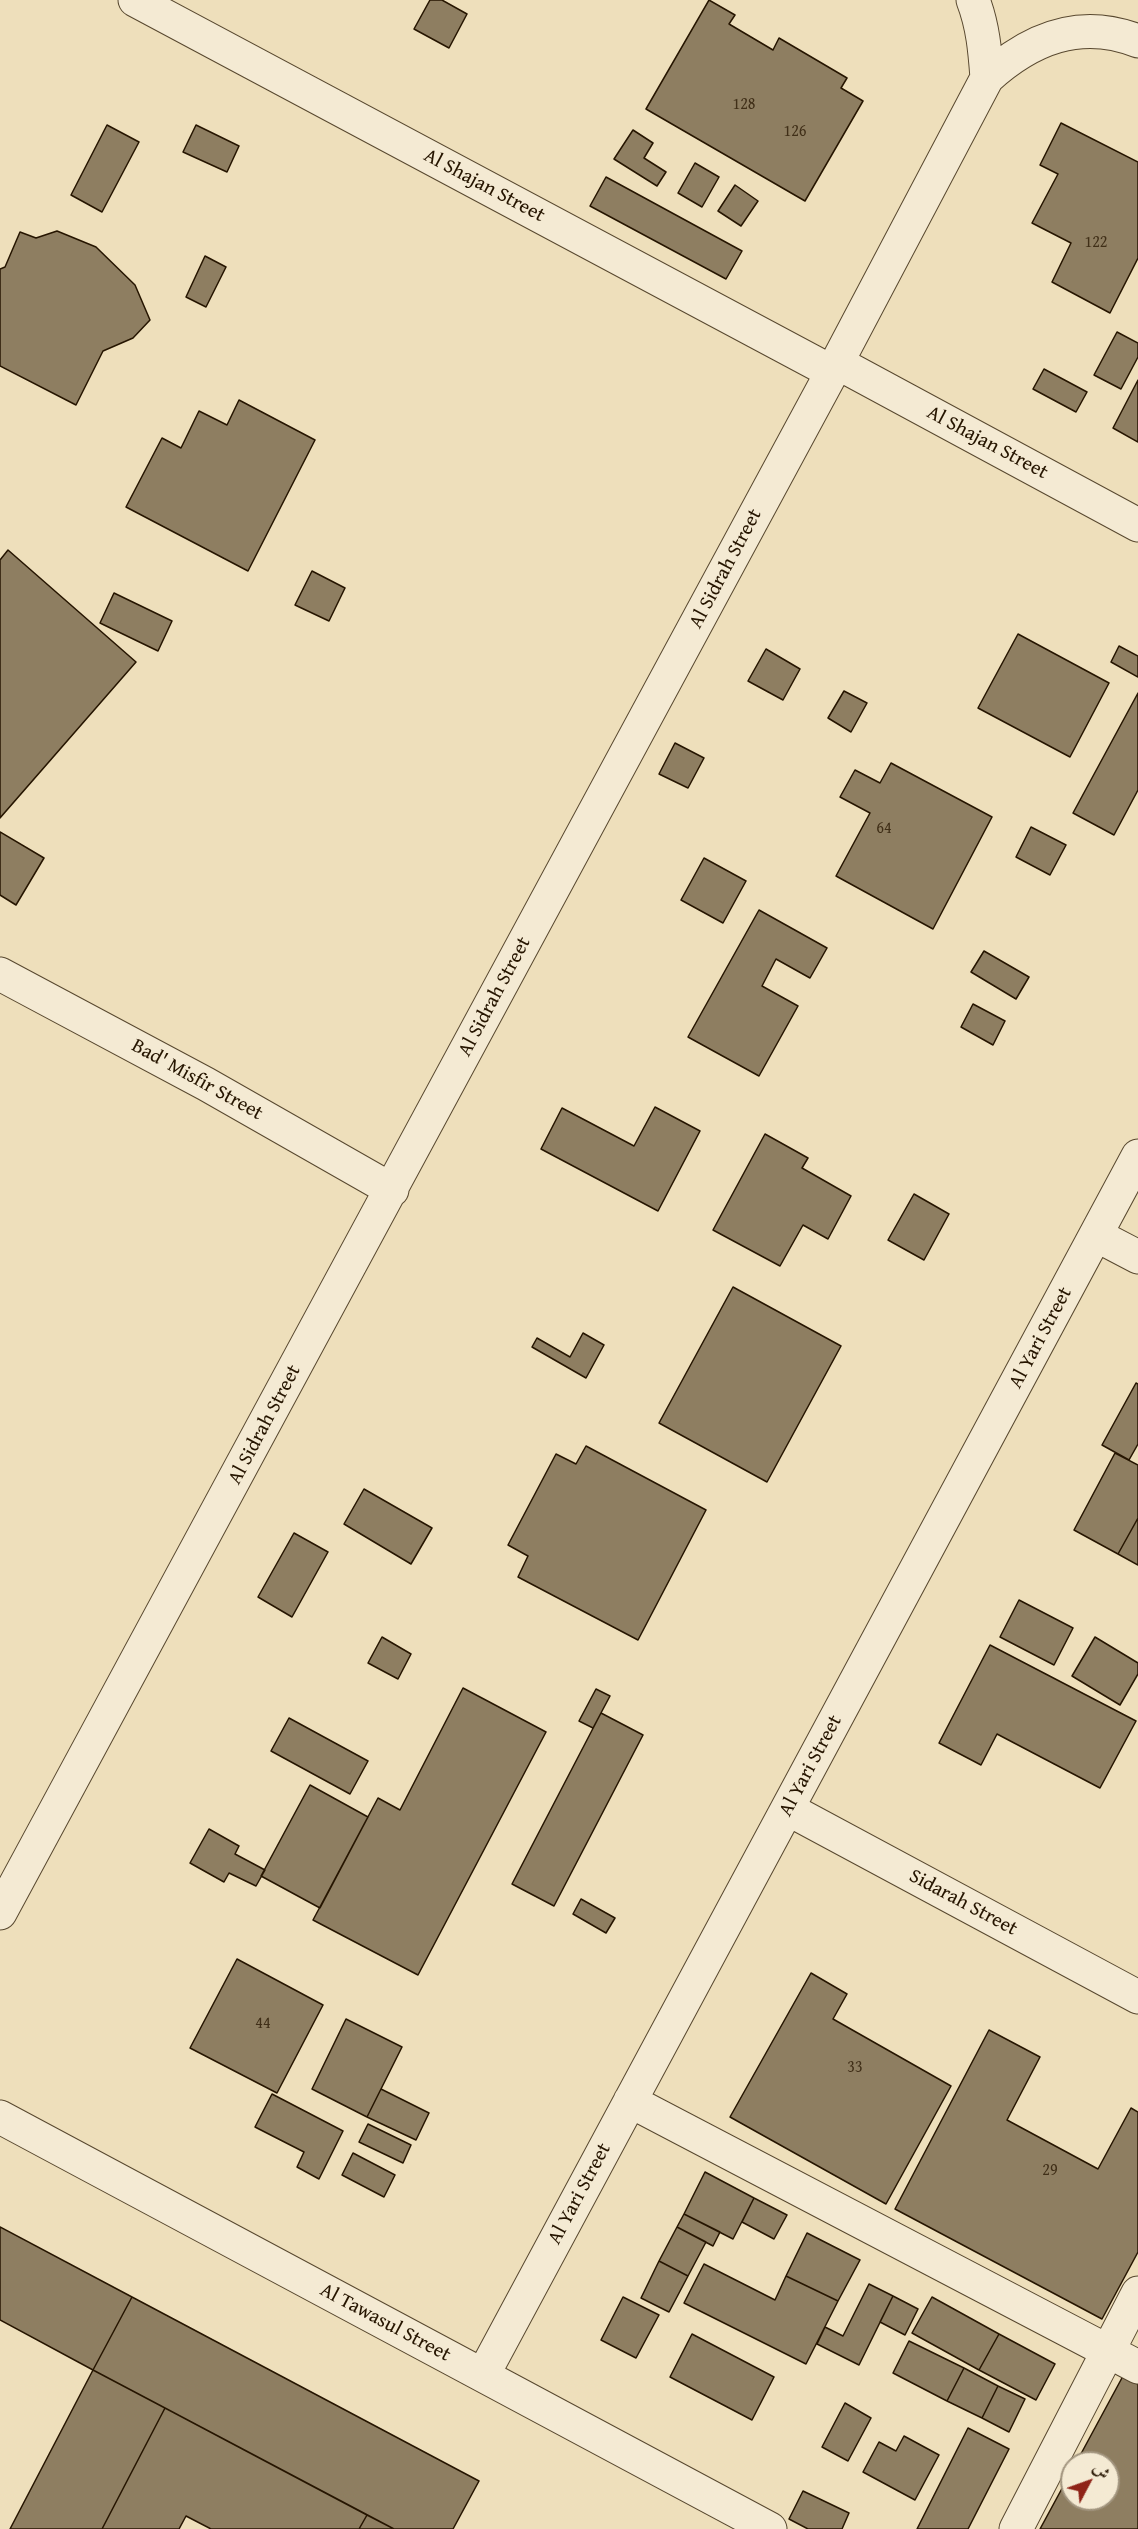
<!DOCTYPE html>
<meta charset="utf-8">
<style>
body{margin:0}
#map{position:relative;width:1138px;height:2529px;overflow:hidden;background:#eedfbb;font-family:"Gentium Book Plus",Amiri,serif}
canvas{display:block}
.north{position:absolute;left:1060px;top:2451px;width:60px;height:60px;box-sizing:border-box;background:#f4ead3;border:2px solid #a2957f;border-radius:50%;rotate:49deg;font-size:16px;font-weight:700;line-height:24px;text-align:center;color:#261500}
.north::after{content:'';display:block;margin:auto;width:21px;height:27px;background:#8f2418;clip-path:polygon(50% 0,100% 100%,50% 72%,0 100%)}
</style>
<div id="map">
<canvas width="1138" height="2529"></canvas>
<div class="north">ش</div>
</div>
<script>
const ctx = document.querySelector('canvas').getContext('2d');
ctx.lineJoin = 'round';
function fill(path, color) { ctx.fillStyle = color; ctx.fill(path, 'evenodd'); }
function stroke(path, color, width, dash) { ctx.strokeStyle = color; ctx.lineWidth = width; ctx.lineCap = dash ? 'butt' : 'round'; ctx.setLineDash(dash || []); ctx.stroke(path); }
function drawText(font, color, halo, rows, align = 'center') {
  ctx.font = font + ' "Gentium Book Plus",serif'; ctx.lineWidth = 4.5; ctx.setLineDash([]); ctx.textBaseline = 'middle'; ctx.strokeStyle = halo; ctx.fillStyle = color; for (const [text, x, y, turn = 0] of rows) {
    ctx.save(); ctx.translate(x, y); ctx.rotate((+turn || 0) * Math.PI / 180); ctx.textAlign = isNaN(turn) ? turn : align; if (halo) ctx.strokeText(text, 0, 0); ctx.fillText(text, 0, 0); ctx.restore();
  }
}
const building = new Path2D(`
 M430 0H442L467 14 449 48 414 29Z
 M709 0 735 15 729 24 773 50 779 38 847 78 841 88 863 101 805 201 646 109Z
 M1061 123 1138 162V258L1110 313 1052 282 1071 243 1032 223 1058 174 1040 165Z
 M107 125 139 142 102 212 71 195Z
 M196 125 239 146 227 172 183 152Z
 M633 130 653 143 644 158 666 172 657 186 614 159Z
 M695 163 719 177 702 207 678 193Z
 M606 177 742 251 726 279 590 206Z
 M735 185 758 201 741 226 718 211Z
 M57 231 96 247 135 285 150 320 133 338 103 351 76 405 0 366V269L5 267 20 232 36 238Z
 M205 256 226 267 206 307 186 297Z
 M1117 332 1138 343V357L1121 389 1094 375Z
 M1044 369 1087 392 1076 412 1033 389Z
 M1138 380V442L1113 428Z
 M239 400 315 440 248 571 126 507 162 438 181 448 199 411 227 425Z
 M8 550 136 662 0 818V560Z
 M312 571 345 588 329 621 295 605Z
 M114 593 172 621 158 651 100 623Z
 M1018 634 1109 683 1070 757 978 708Z
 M1119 646 1138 656V677L1111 662Z
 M766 649 800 669 783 700 748 681Z
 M844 691 867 703 851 732 828 718Z
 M1138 693V790L1114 835 1073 813Z
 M675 743 704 758 688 788 659 774Z
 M891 763 992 817 933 929 836 876 870 813 840 797 855 770 880 783Z
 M1031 827 1066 845 1050 875 1016 857Z
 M0 832 44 858 16 905 0 895Z
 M704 858 746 881 723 923 681 900Z
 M759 910 827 948 810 978 776 959 762 986 798 1006 759 1076 688 1037Z
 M984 951 1029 977 1016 999 971 972Z
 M973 1004 1005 1021 993 1045 961 1027Z
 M655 1107 700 1131 658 1211 541 1149 562 1108 634 1146Z
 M765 1134 808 1158 802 1168 851 1196 828 1239 803 1225 780 1266 713 1230Z
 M914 1194 949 1214 924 1260 888 1240Z
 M733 1287 841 1346 767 1482 659 1423Z
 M583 1333 604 1345 586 1378 532 1347 537 1338 570 1357Z
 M1136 1383 1138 1384V1444L1129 1460 1102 1445Z
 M586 1446 706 1510 638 1640 518 1577 528 1556 508 1545 556 1454 576 1464Z
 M1115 1453 1138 1465V1518L1118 1554 1074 1530Z
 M364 1489 432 1528 411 1564 344 1524Z
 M1138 1518V1565L1118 1554Z
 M294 1533 328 1552 292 1617 258 1597Z
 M1019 1600 1073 1628 1054 1665 1000 1637Z
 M382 1637 411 1654 398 1679 368 1663Z
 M1095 1637 1138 1663V1674L1120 1705 1072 1676Z
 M990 1645 1136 1721 1100 1788 997 1734 981 1765 939 1743Z
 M463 1688 546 1732 418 1975 313 1920 378 1798 400 1810Z
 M596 1689 610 1696 593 1728 579 1721Z
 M601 1713 643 1735 554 1906 512 1884Z
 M289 1718 368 1761 350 1794 271 1751Z
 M310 1785 368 1817 320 1908 261 1876Z
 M209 1829 239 1846 235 1854 265 1870 256 1886 229 1873 224 1882 190 1863Z
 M581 1899 615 1918 606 1933 573 1914Z
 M237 1959 323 2005 277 2093 190 2048Z
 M811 1973 847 1994 833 2019 951 2086 886 2204 730 2117Z
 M346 2019 402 2047 367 2117 312 2089Z
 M989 2030 1040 2057 1007 2120 1098 2169 1131 2108 1138 2112V2252L1102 2319 895 2209Z
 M381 2089 429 2113 416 2140 367 2117Z
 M272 2094 343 2131 319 2179 297 2167 304 2152 255 2127Z
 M368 2124 411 2145 403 2163 359 2142Z
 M353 2153 395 2175 384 2197 342 2175Z
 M705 2172 754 2198 733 2239 684 2214Z
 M754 2198 787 2215 774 2239 742 2222Z
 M684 2214 720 2232 713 2246 677 2227Z
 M0 2227 132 2297 93 2370 0 2320Z
 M677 2227 706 2242 688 2276 659 2261Z
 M807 2233 860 2260 838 2301 786 2276Z
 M659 2261 688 2276 669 2312 641 2298Z
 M704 2264 775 2300 786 2276 838 2301 806 2364 684 2303Z
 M869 2284 893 2296 859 2365 817 2344 825 2327 843 2336Z
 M893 2296 918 2309 905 2335 880 2322Z
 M132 2297 479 2481 453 2529H394L93 2370Z
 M623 2297 659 2315 636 2358 601 2340Z
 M932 2297 999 2334 979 2370 912 2333Z
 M692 2334 774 2377 752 2420 670 2377Z
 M999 2334 1055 2364 1036 2400 979 2370Z
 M909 2341 964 2368 947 2401 893 2373Z
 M964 2368 998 2386 982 2418 947 2401Z
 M93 2370 165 2408 102 2529H10Z
 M1123 2376 1138 2384V2529H1040L1072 2470V2499H1108V2463H1076Z
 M998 2386 1025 2399 1009 2432 982 2418Z
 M845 2403 871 2418 848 2461 822 2447Z
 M165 2408 367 2515 359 2529H211L186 2516 179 2529H102Z
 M968 2428 1009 2449 968 2529H917Z
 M904 2436 939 2455 915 2500 863 2472 879 2442 896 2451Z
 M803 2491 849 2513 842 2529H808L789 2519Z
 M367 2515 394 2529H359Z`);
fill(building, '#8e7e61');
stroke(building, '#261500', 1.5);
const minor = new Path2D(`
 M135 0 832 372
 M973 0C983 26 985 51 987 78
 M836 362 1138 525
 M0 974 206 1084 392 1190
 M1096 1235 1138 1257
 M788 1809 1138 1997
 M0 1913 832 372 987 78C1030 39 1080 18 1138 41
 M630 2101 1138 2367
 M0 2117 770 2529
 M483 2375 1138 1156
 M1016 2529 1138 2293`);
stroke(minor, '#58482f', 35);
stroke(minor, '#f4ead3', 33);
drawText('16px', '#402f18', null, [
 ["128",744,105],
 ["126",795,132],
 ["122",1096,243],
 ["64",884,829],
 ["44",263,2024],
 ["33",855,2068],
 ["29",1050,2171]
]);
drawText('20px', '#261500', '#f4ead3', [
 ["Al Shajan Street",484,186,28],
 ["Al Shajan Street",987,443,28],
 ["Al Sidrah Street",726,569,-62],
 ["Al Sidrah Street",495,997,-62],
 ["Bad' Misfir Street",197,1080,29],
 ["Al Yari Street",1041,1338,-62],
 ["Al Sidrah Street",265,1425,-62],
 ["Al Yari Street",811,1766,-62],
 ["Sidarah Street",963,1903,28],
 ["Al Yari Street",580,2194,-62],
 ["Al Tawasul Street",385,2323,28]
]);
</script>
